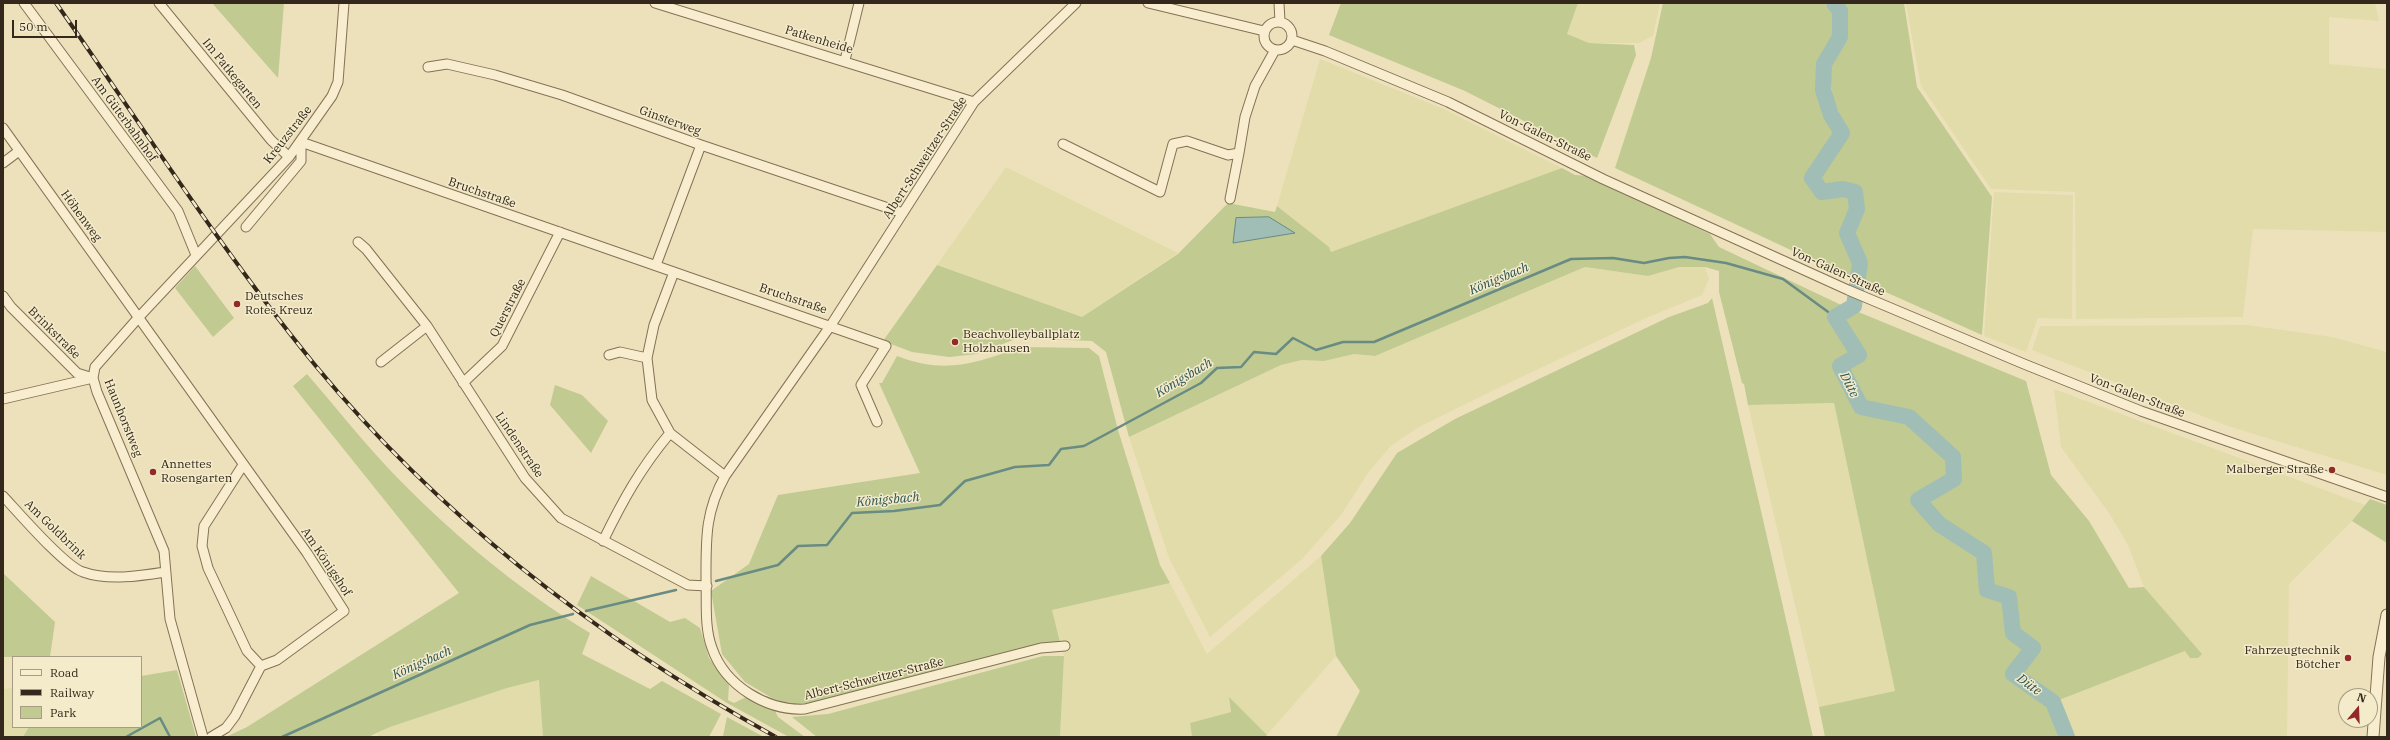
<!DOCTYPE html>
<meta charset="utf-8">
<style>
body{margin:0}
#map{position:relative;width:2390px;height:740px;overflow:hidden;background:#ede1bc;font-family:"IBM Plex Serif",serif}
canvas{display:block}
.frame{position:absolute;inset:0;border:4px solid #33281b;pointer-events:none}
.legend{position:absolute;left:12px;top:656px;width:130px;height:72px;box-sizing:border-box;background:#f4ebcb;border:1px solid #a79d85;margin:0;padding:5px 7px;list-style:none;font-size:12px;color:#33281b}
.legend li{display:flex;align-items:center;gap:8px;height:20px}
.legend b{width:20px;border:1px solid #a79d85}
.north{position:absolute;left:2338px;top:688px;width:40px;height:40px;box-sizing:border-box;background:#f4ebcb;border:1px solid #a79d85;border-radius:50%;rotate:19deg;font-size:11px;font-weight:700;line-height:16px;text-align:center;color:#33281b}
.north::after{content:'';display:block;margin:auto;width:14px;height:18px;background:#922b27;clip-path:polygon(50% 0,100% 100%,50% 72%,0 100%)}
.scale{position:absolute;left:12px;top:20px;width:65px;height:18px;box-sizing:border-box;border:2px solid #33281b;border-top:0;padding-left:5px;font-size:12px;line-height:14px;white-space:nowrap;color:#33281b;-webkit-text-stroke:3px #f4ebcb;paint-order:stroke}
</style>
<div id="map">
<canvas width="2390" height="740"></canvas>
<div class="frame"></div>
<ul class="legend">
<li><b style="height:5px;background:#f8eecf"></b>Road</li>
<li><b style="height:5px;background:#33281b"></b>Railway</li>
<li><b style="height:11px;background:#c0ca91"></b>Park</li>
</ul>
<div class="north">N</div>
<div class="scale">50 m</div>
</div>
<script>
const ctx = document.querySelector('canvas').getContext('2d');
ctx.lineJoin = 'round';
function fill(path, color) { ctx.fillStyle = color; ctx.fill(path, 'evenodd'); }
function stroke(path, color, width, dash) { ctx.strokeStyle = color; ctx.lineWidth = width; ctx.lineCap = dash ? 'butt' : 'round'; ctx.setLineDash(dash || []); ctx.stroke(path); }
function drawText(font, color, halo, rows, align = 'center') {
  ctx.font = font + ' "IBM Plex Serif",serif'; ctx.lineWidth = 3; ctx.setLineDash([]); ctx.textBaseline = 'middle'; ctx.strokeStyle = halo; ctx.fillStyle = color; for (const [text, x, y, turn = 0] of rows) {
    ctx.save(); ctx.translate(x, y); ctx.rotate((+turn || 0) * Math.PI / 180); ctx.textAlign = isNaN(turn) ? turn : align; if (halo) ctx.strokeText(text, 0, 0); ctx.fillText(text, 0, 0); ctx.restore();
  }
}
fill(new Path2D(`
 M1578 3H1660L1653 36 1639 43H1589L1566 34Z
 M1911 3H2375L2379 21 2329 17V64L2387 69V232L2253 229 2243 317 2076 319 2075 192 1991 189 1921 86 1906 4Z
 M1320 59 1444 109 1562 168 1331 252 1329 247 1277 206Z
 M1006 167 1178 253 1082 317 937 265Z
 M1994 192 2073 195 2072 319 2038 318 2026 352 1984 336Z
 M1585 267 1648 276 1679 267H1705L1709 279 1702 295 1644 319 1492 391 1419 427 1392 445 1370 470 1341 515 1302 559 1210 637 1169 558 1129 437 1281 365 1302 360 1324 361 1354 354 1375 356Z
 M2247 325 2332 337 2387 352V475L2228 426 2032 350 2040 326Z
 M2054 389 2365 505 2352 521 2289 584 2287 737H2072L2058 700 2185 651 2202 654 2144 587 2128 545 2109 513 2061 447Z
 M1834 403 1895 691 1819 707 1748 405Z
 M1321 556 1336 656 1267 735 1229 698 1231 712 1190 723 1192 737 1060 736 1064 656 1052 610 1170 583 1207 654Z
 M540 680 543 737H379L377 734 390 727 507 688Z
 M13 688V727H30L24 737H3V689Z`), '#e2dcaa');
fill(new Path2D(`
 M212 3H284L278 78Z
 M1341 3H1578L1567 34 1589 43 1634 45 1636 55 1597 158 1465 91 1329 35Z
 M1663 3H1825L1836 17 1835 37 1818 62 1817 90 1826 119 1836 134 1806 176 1819 197 1844 193 1851 195 1853 208 1842 234 1857 265 1853 279 1615 168 1651 58Z
 M1841 3H1904L1917 87 1992 197 1982 335 1863 282 1866 263 1852 233 1863 209 1859 188 1844 182 1824 186 1818 178 1847 133 1832 96 1829 66 1846 40 1845 9Z
 M1562 168 1575 175 1589 176 1710 234 1719 247 1839 304 2026 381 2051 475 2089 521 2129 588 2144 587 2202 654 2198 658H2190L2185 651 2059 700 2072 737H1825L1819 707 1895 691 1834 403 1748 405 1744 384 1742 383 1719 292V271L1705 267H1679L1648 276 1585 267 1375 356 1354 354 1324 361 1302 360 1281 365 1129 437 1106 352 1092 341 1018 338 977 354 949 357 912 352 883 341 937 265 1082 317 1178 254 1228 203 1275 212 1277 206 1329 247 1331 252Z
 M195 266 234 318 213 337 175 288Z
 M1712 298 1813 737H1336L1360 691 1336 656 1321 556 1350 523 1397 453 1455 419 1669 317 1708 303Z
 M1022 347 1089 348 1099 356 1118 430 1160 565 1170 583 1052 610 1060 642 1039 644 806 704H788L777 701 745 682 722 654 711 591 749 564 778 495 920 473 879 383H882L897 356C947 375 974 363 1022 347Z
 M307 374C334 405 360 438 388 468 448 531 516 588 590 633L582 654 650 689 662 681 721 714 709 737H543L539 680 507 688 390 727 368 737H226L247 727 459 593 293 386Z
 M555 385 582 395 608 421 591 453 550 405Z
 M2370 499 2387 505V543L2352 521Z
 M3 573 55 622 50 657H3Z
 M591 576 670 622 685 618 700 628 709 658 729 685 728 700 734 703 748 696 774 709 778 717 805 737H789L727 703 577 605Z
 M1043 656H1064L1060 736 1068 737H817L792 717 828 714Z
 M177 670 196 737H23L29 727H141V676Z
 M1229 697 1267 735 1265 737H1192L1190 723 1231 712Z
 M727 717 764 737 723 736Z`), '#c0ca91');
const water = new Path2D(`
 M1269 217 1295 233 1233 243 1236 218Z`);
fill(water, '#a0beb6');
stroke(water, '#688b84', 1);
stroke(new Path2D(`
 M716 581 778 565 798 546 827 545 852 513 894 511 940 505 965 481 1015 467 1049 465 1061 449 1084 446 1201 383 1217 368 1241 367 1254 352 1276 354 1293 338 1316 350 1343 342H1374L1571 259 1613 258 1644 263 1669 258 1685 257 1726 263 1783 279 1835 317
 M586 611 676 590
 M126 737 160 718 170 737
 M282 737 530 625 573 614`), '#688b84', 2.5);
stroke(new Path2D(`
 M1834 3 1840 11V37L1824 64 1823 90 1831 115 1842 133 1812 178 1822 192 1843 189 1855 192 1857 209 1847 233 1860 263 1854 306 1835 317 1859 355 1840 366 1861 407 1909 417 1953 457 1954 479 1918 500 1939 524 1984 553 1987 590 2009 597 2013 633 2033 648 2013 674 2053 702 2067 737`), '#a0beb6', 16);
const minor = new Path2D(`
 M24 3 178 211 196 255
 M159 3 271 140 289 157
 M655 3 974 102
 M1148 3 1264 31
 M1279 3 1280 22
 M1264 36a14 14 0 1 1 28 0a14 14 0 1 1-28 0Z
 M1292 40 1325 51 1448 102 1603 179 1848 290 2024 364 2141 411 2387 497
 M845 60 859 3
 M428 67 447 64 495 75 562 95 701 145 903 213
 M3 128 307 553 344 611 277 660 261 666 235 716 226 728 211 737
 M1063 144 1160 192 1173 144 1187 141 1228 155 1239 153 1245 117 1255 86 1275 50
 M3 163 19 151
 M1230 199 1239 153
 M246 227 301 161V142L886 346 861 385 877 422
 M358 242 366 249 427 326 525 478 561 518 688 585 707 586
 M656 265 701 145
 M674 272 654 325 647 358 652 400 670 433 725 476
 M3 296 11 307 77 373 93 378
 M609 355 620 352 647 358
 M381 362 427 326
 M463 383 502 346 560 232
 M3 399 93 378
 M243 465 204 526 202 546 208 568 247 651 261 666
 M3 496C18 512 65 567 83 572 108 581 140 576 165 572
 M603 541C623 500 640 469 670 433
 M1065 646 1041 648 805 709C767 711 725 686 712 648 704 627 707 601 706 579 706 539 705 512 725 476L831 325 974 102 1076 3
 M203 737 170 619 164 551 97 392 93 378 95 367 139 317 289 157 332 96 338 82 344 3`);
const tertiary = new Path2D(`
 M2373 737 2379 657 2387 615`);
stroke(minor, '#847156', 11);
stroke(tertiary, '#847156', 13);
stroke(minor, '#f8eecf', 9);
stroke(tertiary, '#f8eecf', 11);
const rail = new Path2D(`
 M56 3C141 124 221 250 315 365 442 519 601 641 776 737`);
stroke(rail, '#33281b', 4);
stroke(rail, '#f4ebcb', 2.5, [8]);
for (const [x, y, r, color] of [
 [237,304,4,"#922b27"],
 [955,342,4,"#922b27"],
 [2332,470,4,"#922b27"],
 [153,472,4,"#922b27"],
 [2348,658,4,"#922b27"]
]) { const dot = new Path2D(); dot.arc(x, y, r, 0, 2 * Math.PI); ctx.fillStyle = color; ctx.fill(dot); stroke(dot, '#f4ebcb', 1.5); }
drawText('12px', '#33281b', '#f4ebcb', [
 ["Patkenheide",819,40,17],
 ["Im Patkegarten",232,74,51],
 ["Am Güterbahnhof",124,119,54],
 ["Ginsterweg",670,121,20],
 ["Kreuzstraße",288,135,-52],
 ["Von-Galen-Straße",1545,136,26],
 ["Albert-Schweitzer-Straße",925,158,-57],
 ["Bruchstraße",482,193,19],
 ["Höhenweg",81,216,54],
 ["Von-Galen-Straße",1838,272,24],
 ["Bruchstraße",793,299,19],
 ["Querstraße",508,308,-63],
 ["Brinkstraße",54,333,45],
 ["Von-Galen-Straße",2137,396,21],
 ["Haunhorstweg",123,418,68],
 ["Lindenstraße",519,445,56],
 ["Am Goldbrink",55,530,44],
 ["Am Königshof",326,562,56],
 ["Albert-Schweitzer-Straße",874,679,-14]
]);
drawText('12px', '#33281b', '#f4ebcb', [
 ["Deutsches",245,297],
 ["Rotes Kreuz",245,311],
 ["Beachvolleyballplatz",963,335],
 ["Holzhausen",963,349],
 ["Annettes",161,465],
 ["Rosengarten",161,479],
 ["Malberger Straße",2324,470,"right"],
 ["Fahrzeugtechnik",2340,651,"right"],
 ["Bötcher",2340,665,"right"]
], 'left');
drawText('italic 13px', '#2a5352', '#f4ebcb', [
 ["Königsbach",1499,279,-23],
 ["Königsbach",1184,378,-31],
 ["Düte",1849,385,63],
 ["Königsbach",888,500,-5],
 ["Königsbach",422,663,-24],
 ["Düte",2029,685,36]
]);
</script>
